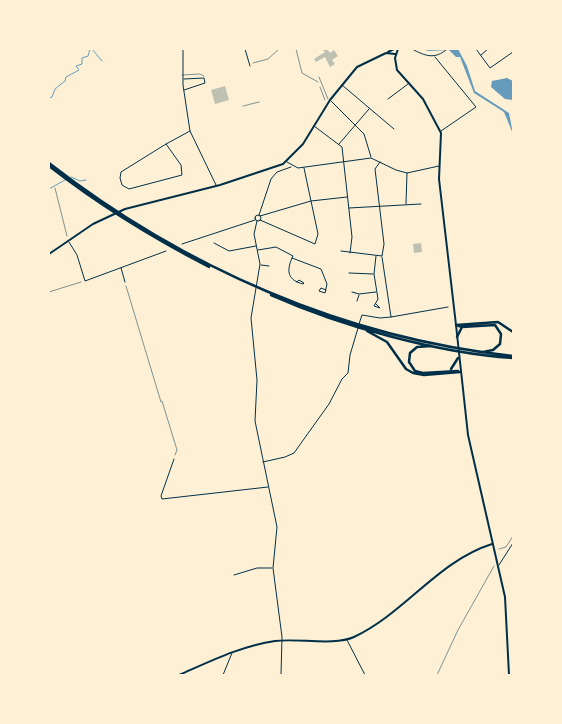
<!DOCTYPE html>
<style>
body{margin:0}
#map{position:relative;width:562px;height:724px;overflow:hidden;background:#fdf0d5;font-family:"Fira Sans Condensed",sans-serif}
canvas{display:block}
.frame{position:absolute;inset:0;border:50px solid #fdf0d5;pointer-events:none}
</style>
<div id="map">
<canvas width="562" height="724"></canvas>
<div class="frame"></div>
</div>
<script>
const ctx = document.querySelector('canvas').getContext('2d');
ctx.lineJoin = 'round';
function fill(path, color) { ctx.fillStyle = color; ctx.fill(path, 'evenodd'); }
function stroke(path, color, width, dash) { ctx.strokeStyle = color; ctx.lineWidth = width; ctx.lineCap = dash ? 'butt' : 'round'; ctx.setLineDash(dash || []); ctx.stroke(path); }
fill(new Path2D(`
 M421 49H458L467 66 475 91 509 113 513 134 504 112 474 93 460 57H456L449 50 429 51Z
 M507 78 513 81V100L505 99 491 87 492 81Z`), '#669bbc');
stroke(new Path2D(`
 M92 49 102 61
 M49 98 52 97 55 89 65 81 66 77 79 70 76 66 82 64V58L88 56 90 49
 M71 177 80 181 86 180
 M49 189 65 180`), '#669bbc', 1);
fill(new Path2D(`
 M322 49H327L330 53 334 50 338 56 332 60 335 64 330 67 325 57 316 62 314 59 325 52Z
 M225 86 229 100 215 104 211 90Z
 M421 243 422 252 414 253 413 244Z`), '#bec0b2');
stroke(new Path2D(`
 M296 49 302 73 318 82
 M253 63 268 59 279 49
 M320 87 325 100
 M243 106 259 102
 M55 188 67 236
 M126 286 161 402
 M49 292 81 282
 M162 401 177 450 175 455
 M499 549 506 547 513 536
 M437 675 458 630 494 566`), '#003049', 0.5);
stroke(new Path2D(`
 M182 75 200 74 204 76
 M319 77 328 99`), '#003049', 0.5);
stroke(new Path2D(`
 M183 49V85L190 131 216 185
 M245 49 250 66
 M412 49C425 56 435 60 447 49
 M476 49 490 68 513 52
 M481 55 488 49
 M435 57 476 107 441 131
 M184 79 204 78 205 83 184 90
 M342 85 394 129
 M388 99 408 84
 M331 101 364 134 371 157
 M314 126 342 147 352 237 350 253
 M166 144 121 172 120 178 122 185 129 189 182 175 181 165 166 144 190 131
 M339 144 369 109
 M287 162 298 168 371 158 396 170 407 173 439 166
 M406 204 407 173
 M349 208 421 204
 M255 218a3 3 0 1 1 6 0a3 3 0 1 1-6 0Z
 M259 215 271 179 277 172 291 167
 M260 216 311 201 347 197
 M260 220 315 244 318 234 304 168
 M257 221 254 234 260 264 251 318 257 380 255 421 277 527 273 568 282 637 281 675
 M69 242 77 255 85 281 166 251
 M214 243 229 251 256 246
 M182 244 255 220
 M258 250 276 247 293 256 292 258 321 269 327 284 325 293 319 291 321 288 326 290
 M341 251 382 256 384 244 375 169 380 162
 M376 256 374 274 378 299 374 306 380 308 376 304
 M382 257 391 317 448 307
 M292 258C286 272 288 280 303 284L304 283 299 280 297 282
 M261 265 269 266
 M121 268 125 282
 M349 273 373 274
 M352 292 359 294 376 292
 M357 301 359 295
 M359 324 362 315 380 318 391 317
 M174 459 161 496 162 499 268 487
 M263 462 285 457 294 453 329 404 342 379 348 373 350 355 358 328
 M499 565 513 543
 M234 575 257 568H272
 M347 640 365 675
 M223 675 232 653`), '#003049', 1);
stroke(new Path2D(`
 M398 49 395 58 397 70 423 99 441 133 439 179 456 325
 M388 52 394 49
 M49 254 93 224 125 209 220 185 283 164 303 144 330 100 357 67 386 53 395 54
 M179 675C211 661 241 646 275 641 298 638 334 646 354 637 405 613 438 561 492 544`), '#003049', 2);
stroke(new Path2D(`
 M456 325 468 435 505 597 509 675`), '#003049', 2);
stroke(new Path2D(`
 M49 163C183 267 344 338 513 356
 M49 166C99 205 153 238 209 267
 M271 295C341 326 437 353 513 358
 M456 325 462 327 495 325 501 334 500 344 493 350 483 352
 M456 325 498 322 513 332
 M367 331 387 342 406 369 413 373 424 375 460 372
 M457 337 462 327
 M431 346 417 347 410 353 409 362 415 371 423 373 458 371
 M451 369 458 358`), '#003049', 2.5);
</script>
